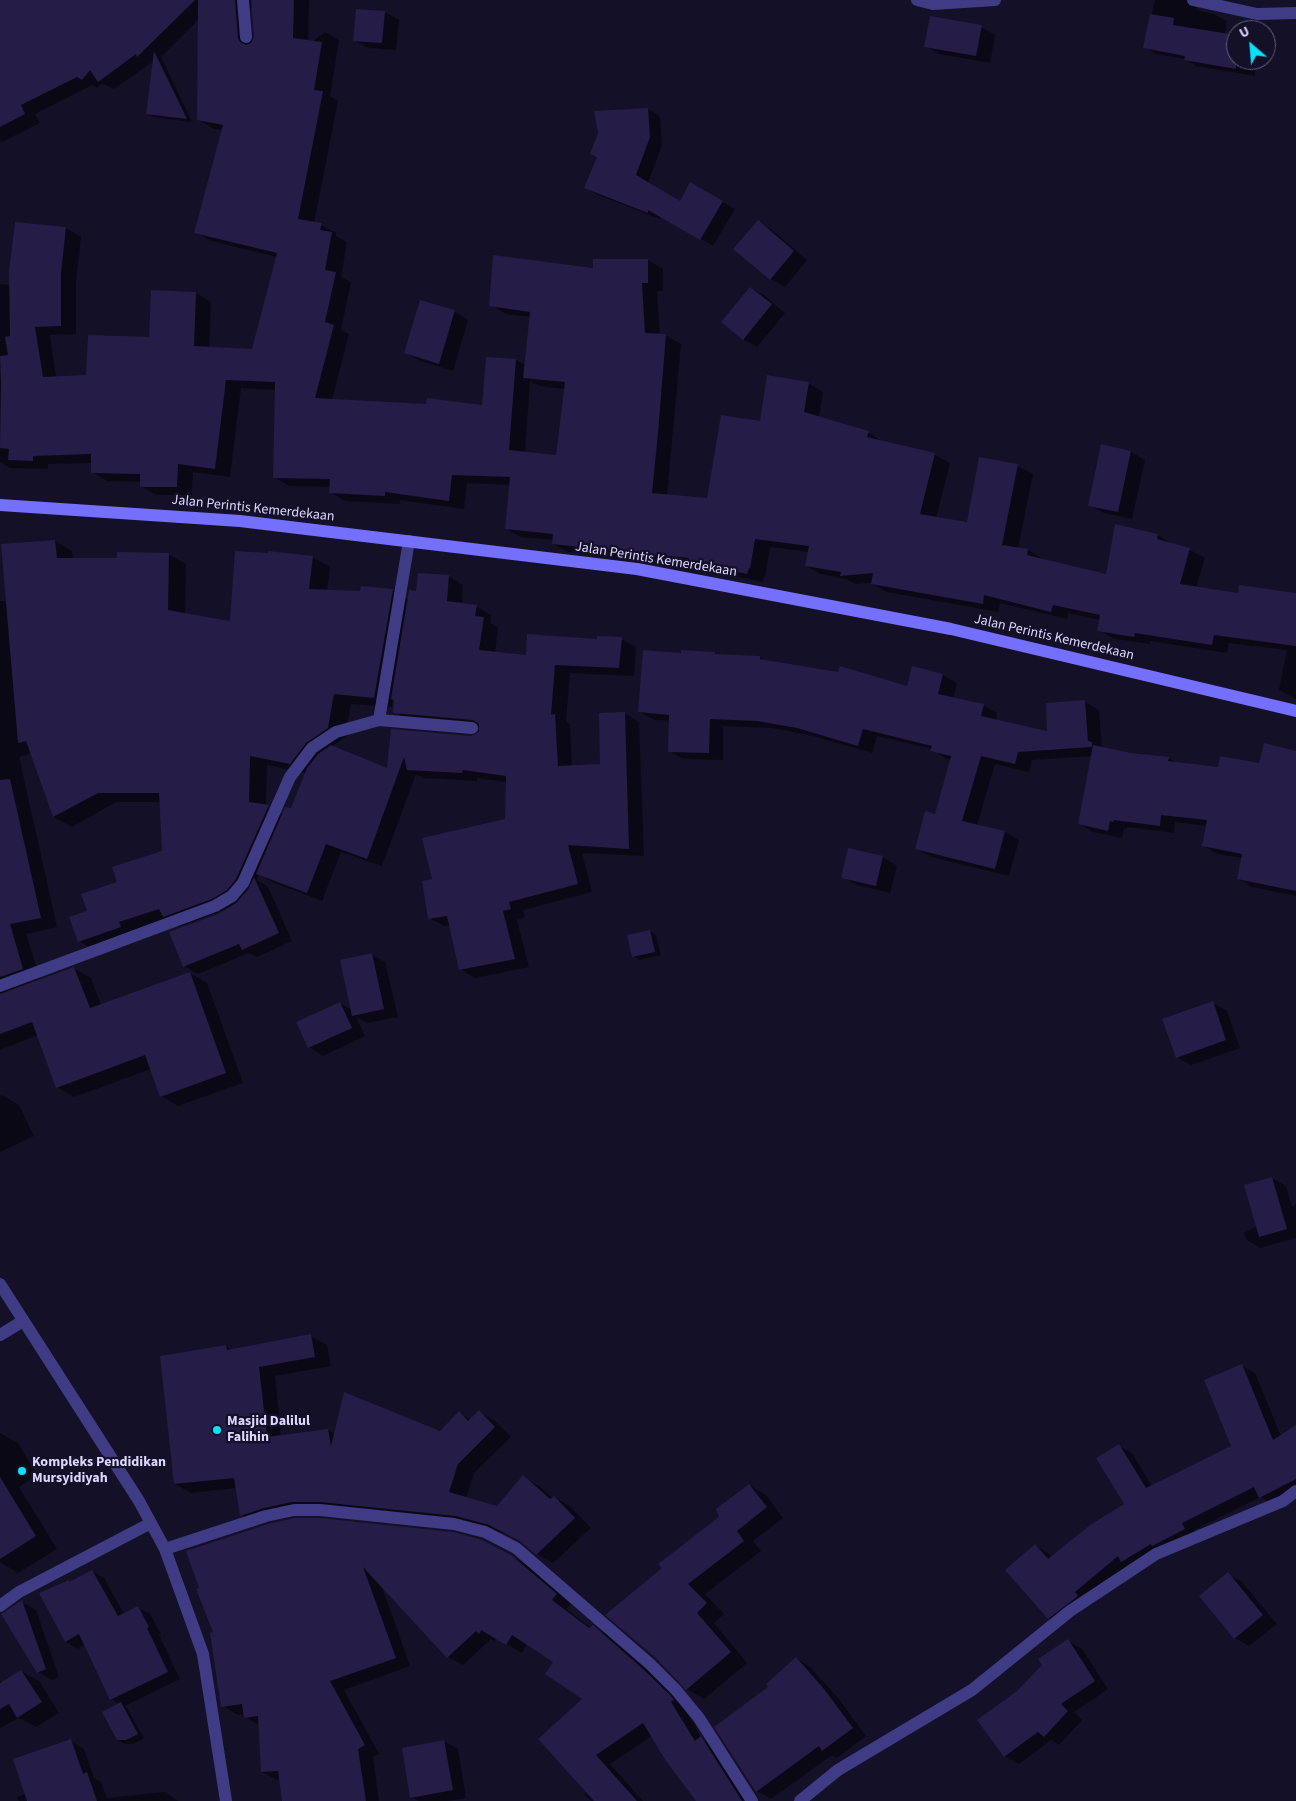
<!DOCTYPE html>
<style>
body{margin:0}
#map{position:relative;width:1296px;height:1801px;overflow:hidden;background:#141027;font-family:"Source Sans 3",sans-serif}
canvas{display:block}
.north{position:absolute;left:1226px;top:20px;width:50px;height:50px;box-sizing:border-box;background:#141027;border:1px solid #64607d;border-radius:50%;rotate:333deg;font-size:14px;font-weight:700;line-height:20px;text-align:center;color:#dcd7fe}
.north::after{content:'';display:block;margin:auto;width:18px;height:22px;background:#07e1fb;clip-path:polygon(50% 0,100% 100%,50% 72%,0 100%)}
</style>
<div id="map">
<canvas width="1296" height="1801"></canvas>
<div class="north">U</div>
</div>
<script>
const ctx = document.querySelector('canvas').getContext('2d');
ctx.lineJoin = 'round';
function fill(path, color) { ctx.fillStyle = color; ctx.fill(path, 'evenodd'); }
function stroke(path, color, width, dash) { ctx.strokeStyle = color; ctx.lineWidth = width; ctx.lineCap = dash ? 'butt' : 'round'; ctx.setLineDash(dash || []); ctx.stroke(path); }
function drawText(font, color, halo, rows, align = 'center') {
  ctx.font = font + ' "Source Sans 3",sans-serif'; ctx.lineWidth = 4.5; ctx.setLineDash([]); ctx.textBaseline = 'middle'; ctx.strokeStyle = halo; ctx.fillStyle = color; for (const [text, x, y, turn = 0] of rows) {
    ctx.save(); ctx.translate(x, y); ctx.rotate((+turn || 0) * Math.PI / 180); ctx.textAlign = isNaN(turn) ? turn : align; if (halo) ctx.strokeText(text, 0, 0); ctx.fillText(text, 0, 0); ctx.restore();
  }
}
fill(new Path2D(`
 M0 0H309L308 45 325 32 339 40 330 96 338 101 314 223 321 225 336 233V236L347 242 341 277 351 282 341 330 349 334 332 400 483 407 487 358 516 360 526 365 530 317 506 314 491 305 594 270 648 260 663 269V291H657L660 335H665L681 344 667 496 708 499 761 422 808 383 823 392 819 418 868 432 883 442 935 455 950 463 936 518 968 523 980 459 1018 466 1033 474 1018 549 1028 550 1043 559 1108 576 1116 526 1158 535 1173 545 1190 550 1205 558 1196 588 1239 595 1296 594V699L1279 690 1287 650 1229 643 1227 653 1151 641 1150 644 1114 639 1099 630 1100 620 1068 613 1067 619 1000 603 998 612 887 592 871 583 856 584 846 579 821 574 806 566 809 552 770 547 765 577 764 576 763 582 705 570 697 566 568 552 553 544V540L521 537 506 529 511 485 467 483 464 509 400 500V504L345 501 330 492V487L289 486 274 477 276 390 241 388 230 477 193 472 192 495H156L141 486V482L107 481 92 472 93 463 48 464V469L10 468 0 462V284L9 285 66 228 81 237 76 282V334L50 335 56 377 88 376 150 338 196 293 211 302 209 348 253 350 277 257 211 241 196 232 223 130 214 129 199 120V19L161 57 192 122 154 117 147 114 154 65 151 63 114 89 102 83 97 88 92 85 35 114 40 123 2 142 0 141ZM253 4 255 37 252 43 250 10ZM530 381 540 386 565 389 557 457 525 453Z
 M1155 0H1200L1196 6 1197 10 1216 15 1227 21 1225 34 1236 36V60H1257L1255 76 1196 66 1185 59 1156 54 1144 47Z
 M385 12 399 20 396 50 368 48 354 40Z
 M981 27 995 35 990 63 939 54 925 46Z
 M648 109 660 116 662 145 648 183 680 202 691 184 735 209 713 246 660 215V219L598 195 586 188Z
 M758 222 772 230 807 260 785 287 771 279Z
 M751 288 765 296 785 313 757 347 743 339Z
 M454 311 468 320 453 371 420 361 406 353Z
 M1131 452 1145 460 1132 519 1104 513 1090 505Z
 M55 541 72 551 73 560 118 559 168 554 186 564 185 615 231 623 312 557 330 567 327 591 361 592 392 590 409 599 418 592 448 576 463 585 462 604 476 606 491 615 490 623 498 627 495 653 527 656 598 640 621 639 636 647 634 676 570 673 566 722 570 724 572 766 602 765 624 713 639 722 644 856 582 853 592 892 523 910 525 917 517 920 529 967 475 978 460 969 450 925 444 926 429 918 433 880 506 820 507 782 477 778V781L423 778 416 774 382 866 341 852 322 901 272 882 259 874 257 880 268 887 292 941 257 957 249 953 198 974 184 966 219 915 224 911V910L181 926 171 920 96 951 79 941 88 912 119 883 164 852 161 802H116L72 827 54 817 32 753 19 757 57 927 26 934 40 978 14 988 12 992 74 968 91 978 101 1005 190 973 207 983 243 1083 178 1106 161 1096 151 1069 74 1097 57 1087 38 1035 0 1050V601H7L2 545ZM393 696H395V712L410 721 481 727V729L477 736 471 737 392 731 388 769 332 746 345 737 351 704 392 707ZM267 765 306 773 292 809 283 815 266 806Z
 M715 653 720 656 760 657 768 662 908 687 913 667 943 675 957 683 953 699 983 705 997 713 996 720 1049 733 1047 704 1085 702 1099 710 1102 748 1131 754 1168 758 1176 763 1219 768 1260 764 1296 752V896L1252 887 1238 879 1242 858 1217 854 1204 846 1208 826 1175 822 1174 833 1127 827V829L1124 828 1122 838 1093 832 1080 824 1093 756 1032 760 1029 772 995 764 977 825 1005 832 1019 840 1009 876 931 857 917 849 936 815 951 760 946 759 932 749 877 736 872 753 813 736 772 728 723 726V760L683 759 669 751 670 721 654 720 640 712 682 654Z
 M883 857 897 866 890 893 857 885 843 877Z
 M650 931 656 935 661 955 640 960 633 956Z
 M371 954 385 962 398 1017 367 1023 356 1017 365 1036 323 1056 309 1047 340 1003 352 1010Z
 M1213 1003 1227 1011 1240 1048 1191 1065 1177 1057Z
 M2 1095 19 1105 34 1136 0 1152V1096Z
 M1272 1178 1286 1186 1292 1207 1296 1204V1238L1260 1248 1247 1240 1244 1233 1257 1226Z
 M310 1336 327 1345 331 1366 275 1376 281 1436 328 1430 335 1434 440 1432 459 1413 471 1420 479 1412 495 1421 511 1437 474 1473 466 1498 497 1508 523 1477 539 1486 553 1498 554 1497 571 1507 591 1528 553 1563 537 1554 524 1542 506 1534 472 1525 311 1511 257 1525 241 1515 237 1488 191 1493 175 1484 226 1346 232 1350Z
 M1242 1366 1255 1373 1281 1436 1296 1427V1493L1273 1504 1261 1497 1194 1530 1197 1536 1135 1568 1061 1625 1048 1618 1035 1545 1048 1553 1052 1558 1126 1505 1119 1446 1132 1453 1152 1486 1233 1447Z
 M0 1433 18 1443 37 1475 19 1487 57 1549 18 1573 0 1562Z
 M749 1485 766 1495 783 1518 753 1541 761 1551 705 1594 724 1614 714 1623 747 1663 704 1699 687 1689 657 1657 663 1568 720 1517Z
 M187 1552 511 1556 527 1565 571 1604 566 1609 591 1628 593 1627 608 1635 660 1680 686 1711 702 1739 716 1747 751 1801H697L652 1736 610 1764 643 1801H591L584 1794 587 1792 584 1699 555 1662 527 1644 522 1653 497 1638 494 1641 491 1639 463 1665 448 1657 381 1584 410 1666 344 1690 379 1754 373 1757 379 1801H283L280 1780H277L262 1772 259 1725 245 1717V1714L238 1715 223 1706 215 1633Z
 M92 1571 104 1578 124 1614 138 1607 150 1614 161 1634 159 1635 180 1679 125 1706 127 1708 144 1738 133 1744H125L118 1740 120 1704 111 1699 85 1644 78 1649 66 1642 41 1594 68 1581 71 1583Z
 M1228 1574 1242 1582 1277 1624 1249 1646 1235 1638Z
 M22 1602 36 1610 59 1677 52 1680 38 1672Z
 M1068 1641 1082 1649 1108 1689 1074 1712 1082 1720 1059 1745 1051 1740 1019 1764 1004 1756Z
 M796 1658 810 1667 838 1698 866 1736 837 1758 832 1755 771 1799 757 1791 716 1727 770 1687Z
 M21 1671 39 1681 59 1713 36 1727 19 1718 0 1728V1680L2 1683Z
 M71 1741 84 1749 94 1778 101 1782 107 1798 164 1792 179 1801H19L17 1797 26 1794Z
 M444 1741 458 1749 466 1798 448 1801H419L411 1797Z`), '#0007');
fill(new Path2D(`
 M0 0H195L137 57 136 54 98 82 90 70 82 80 77 77 21 105 25 114 0 127Z
 M198 0H235L238 38 240 42 246 45 251 43 254 37 251 0H294L293 38 322 42 314 90 323 91 298 219 322 223 320 230 332 232 325 270 336 272 325 322 334 325 315 398 426 404 427 398 482 405 486 357 516 359 509 450 556 455 565 382 523 378 530 312 489 306 493 255 593 268V259H648V283H642L645 333 666 334 658 433 652 493 707 498 721 415 760 421 767 375 809 382 804 412 869 431 867 437 935 453 920 514 967 522 979 457 1018 464 1002 545 1028 549 1027 555 1106 574 1115 524 1158 534 1157 539 1190 548 1180 584 1238 593 1239 585 1296 593V646L1214 635 1212 645 1135 633 1134 637 1097 631 1100 615 1053 605 1051 612 984 595 983 604 871 584 873 573 840 576 841 572 805 566 809 546 755 539 750 569 749 568 747 574 688 562 689 558 552 544 553 534 505 529 510 477 452 475 449 501 385 492V496L329 493 330 479 273 478 275 382 226 380 215 469 178 464 177 487H140V474L91 473V454L33 456V461L8 460 9 449 0 448 1 383 0 356 8 355 5 337 10 336 9 272 15 222 66 227 61 273V326L35 327 43 377 86 375 88 335 149 337 151 290 196 292 194 346 252 349 277 253 194 233 223 125 197 120Z
 M356 9 385 11 382 43 353 41Z
 M1150 14 1174 18 1173 25 1236 35V69L1184 60 1185 56 1143 48Z
 M930 16 982 25 976 56 924 47Z
 M154 51 187 119 146 114Z
 M648 108 650 137 636 175 680 201 690 182 723 201 700 240 648 210V213L584 188 597 157 590 154 598 133 594 111Z
 M758 220 794 251 770 280 733 249Z
 M750 287 772 304 743 340 721 322Z
 M420 300 455 310 439 364 404 353Z
 M1101 444 1131 451 1118 512 1088 506Z
 M55 540 57 558H117V552L169 553 168 610 230 621 235 551 268 553V551L313 556 309 589 360 591 361 586 393 589 374 698 334 694 328 728 306 743 290 764 250 756 249 802 269 805 236 879 227 890 212 899 163 917 159 909 119 922 121 927 78 942 69 917 87 911 81 894 117 882 112 867 162 851 159 793H98L53 817 26 741 18 743 1 544Z
 M418 573 449 575 447 601 477 605 475 616 484 617 479 650 526 655 527 634 597 639V636L622 637 619 668 555 665 551 715 555 714 558 766 600 764 599 713 625 712 629 849 568 845 578 884 509 902 511 909 503 911 515 959 459 970 447 916 428 919 422 881 432 879 422 838 505 819 506 776 463 770 462 773 407 770 404 757 367 859 326 844 307 893 256 874 285 807 291 808 307 768 318 754 331 745 387 768 391 729 471 736 479 732V724L473 720 393 713 394 700 391 699 409 590 416 591Z
 M643 650 681 653V650L715 652V654L760 656V659L838 672 840 666 907 686 912 666 943 674 938 694 984 704 981 716 1047 731 1046 703 1085 700 1088 741 1092 742V747L1018 752 1015 764 981 756 962 821 1005 831 995 869 915 849 925 811 935 814 951 756 930 751 932 746 863 729 858 746 797 728 757 721 710 719 709 753 668 752 669 715 638 712Z
 M1264 743 1296 751V891L1237 879 1242 854 1202 846 1207 820 1161 815 1160 826 1114 820 1113 822 1110 821 1108 831 1078 824 1093 745 1131 753 1169 757 1168 761 1218 767 1220 756 1259 763Z
 M10 779 41 918 10 924 23 969 0 977V780Z
 M848 848 883 856 876 886 841 878Z
 M254 877 279 933 242 950 239 944 183 967 169 932 218 914 236 903 249 888Z
 M650 930 655 952 632 957 627 935Z
 M372 953 384 1009 352 1016 340 960Z
 M74 967 90 1008 190 972 226 1073 160 1097 145 1055 56 1088 32 1022 0 1034V994Z
 M1213 1001 1226 1040 1176 1058 1162 1019Z
 M340 1002 352 1028 308 1048 296 1022Z
 M1272 1177 1287 1229 1259 1237 1244 1185Z
 M311 1334 315 1357 259 1367 267 1437 328 1429 331 1446 344 1392 440 1431 459 1411 468 1421 479 1410 495 1427 458 1464 449 1492 497 1506 523 1475 550 1499 554 1496 575 1518 536 1555 520 1541 489 1525 456 1516 320 1502H292L264 1508 240 1516 234 1478 174 1484 160 1356 226 1345 227 1350Z
 M1242 1364 1273 1440 1296 1425V1479L1259 1498 1254 1487 1182 1523 1185 1529 1152 1546 1151 1544 1121 1562 1118 1556 1075 1592 1078 1596 1048 1619 1005 1570 1035 1544 1048 1559 1090 1525 1124 1504 1096 1458 1119 1444 1146 1488 1231 1446 1204 1380Z
 M0 1477 36 1536 0 1559Z
 M749 1484 767 1507 737 1531 744 1541 688 1584 707 1603 697 1613 731 1652 686 1690 656 1658 605 1615 662 1568 658 1564 719 1517 716 1509Z
 M295 1518H320L453 1532 482 1540 511 1555 557 1594 552 1600 589 1628 593 1625 644 1670 670 1695 674 1700 671 1702 695 1741 701 1736 742 1801H696L666 1761 643 1723 596 1755 637 1801H594L538 1739 582 1699 545 1674 553 1662 512 1635 506 1645 481 1630 479 1634 476 1631 447 1658 363 1567 396 1658 330 1681 365 1745 358 1749 366 1801H282L278 1771 261 1772 258 1716 244 1718 242 1704 221 1707 210 1633 213 1632 196 1589 199 1588 186 1551 268 1524Z
 M92 1570 118 1616 138 1606 149 1627 147 1628 168 1672 110 1700 79 1634 65 1642 39 1593 69 1580V1582Z
 M1228 1572 1263 1615 1234 1639 1199 1596Z
 M22 1600 46 1669 37 1673 1 1614Z
 M1068 1639 1095 1681 1061 1704 1068 1711 1044 1737 1038 1732 1004 1757 977 1720 1017 1691 1042 1665 1038 1659Z
 M796 1657 824 1689 853 1728 822 1751 819 1746 756 1792 714 1727 768 1687 766 1684Z
 M21 1670 42 1702 17 1718 9 1704 0 1709V1683Z
 M121 1702 138 1734 126 1740H117L102 1712Z
 M71 1739 83 1774 87 1772 97 1801H27L13 1759Z
 M444 1740 453 1790 410 1798 402 1748Z`), '#251c48');
stroke(new Path2D(`
 M0 1335 23 1321`), '#3f3c85', 12);
stroke(new Path2D(`
 M917 0 933 4 995 0
 M1193 0 1257 14 1296 13`), '#3f3c85', 12);
stroke(new Path2D(`
 M243 0 246 37
 M379 720 409 541
 M0 986 215 906 232 896 243 883 290 777 312 748 336 732 379 720 472 728
 M0 1284 139 1501 165 1549 203 1654 226 1801
 M165 1549 266 1516 294 1510H320L454 1524 485 1532 516 1548 650 1664 676 1690 699 1718 752 1801
 M0 1606 19 1592 151 1523
 M800 1801 838 1770 972 1690 1070 1611 1156 1554 1283 1501 1296 1491`), '#3f3c85', 12);
stroke(new Path2D(`
 M0 505 240 521 637 569 951 629 1296 711`), '#7470fd', 12);
for (const [x, y, r, color] of [
 [217,1430,5,"#07e1fb"],
 [22,1471,5,"#07e1fb"]
]) { const dot = new Path2D(); dot.arc(x, y, r, 0, 2 * Math.PI); ctx.fillStyle = color; ctx.fill(dot); stroke(dot, '#141027', 2); }
drawText('14px', '#dcd7fe', '#141027', [
 ["Jalan Perintis Kemerdekaan",253,509,6],
 ["Jalan Perintis Kemerdekaan",656,560,9],
 ["Jalan Perintis Kemerdekaan",1054,638,13]
]);
drawText('bold 14px', '#dcd7fe', '#141027', [
 ["Masjid Dalilul",227,1422],
 ["Falihin",227,1438],
 ["Kompleks Pendidikan",32,1463],
 ["Mursyidiyah",32,1479]
], 'left');
</script>
